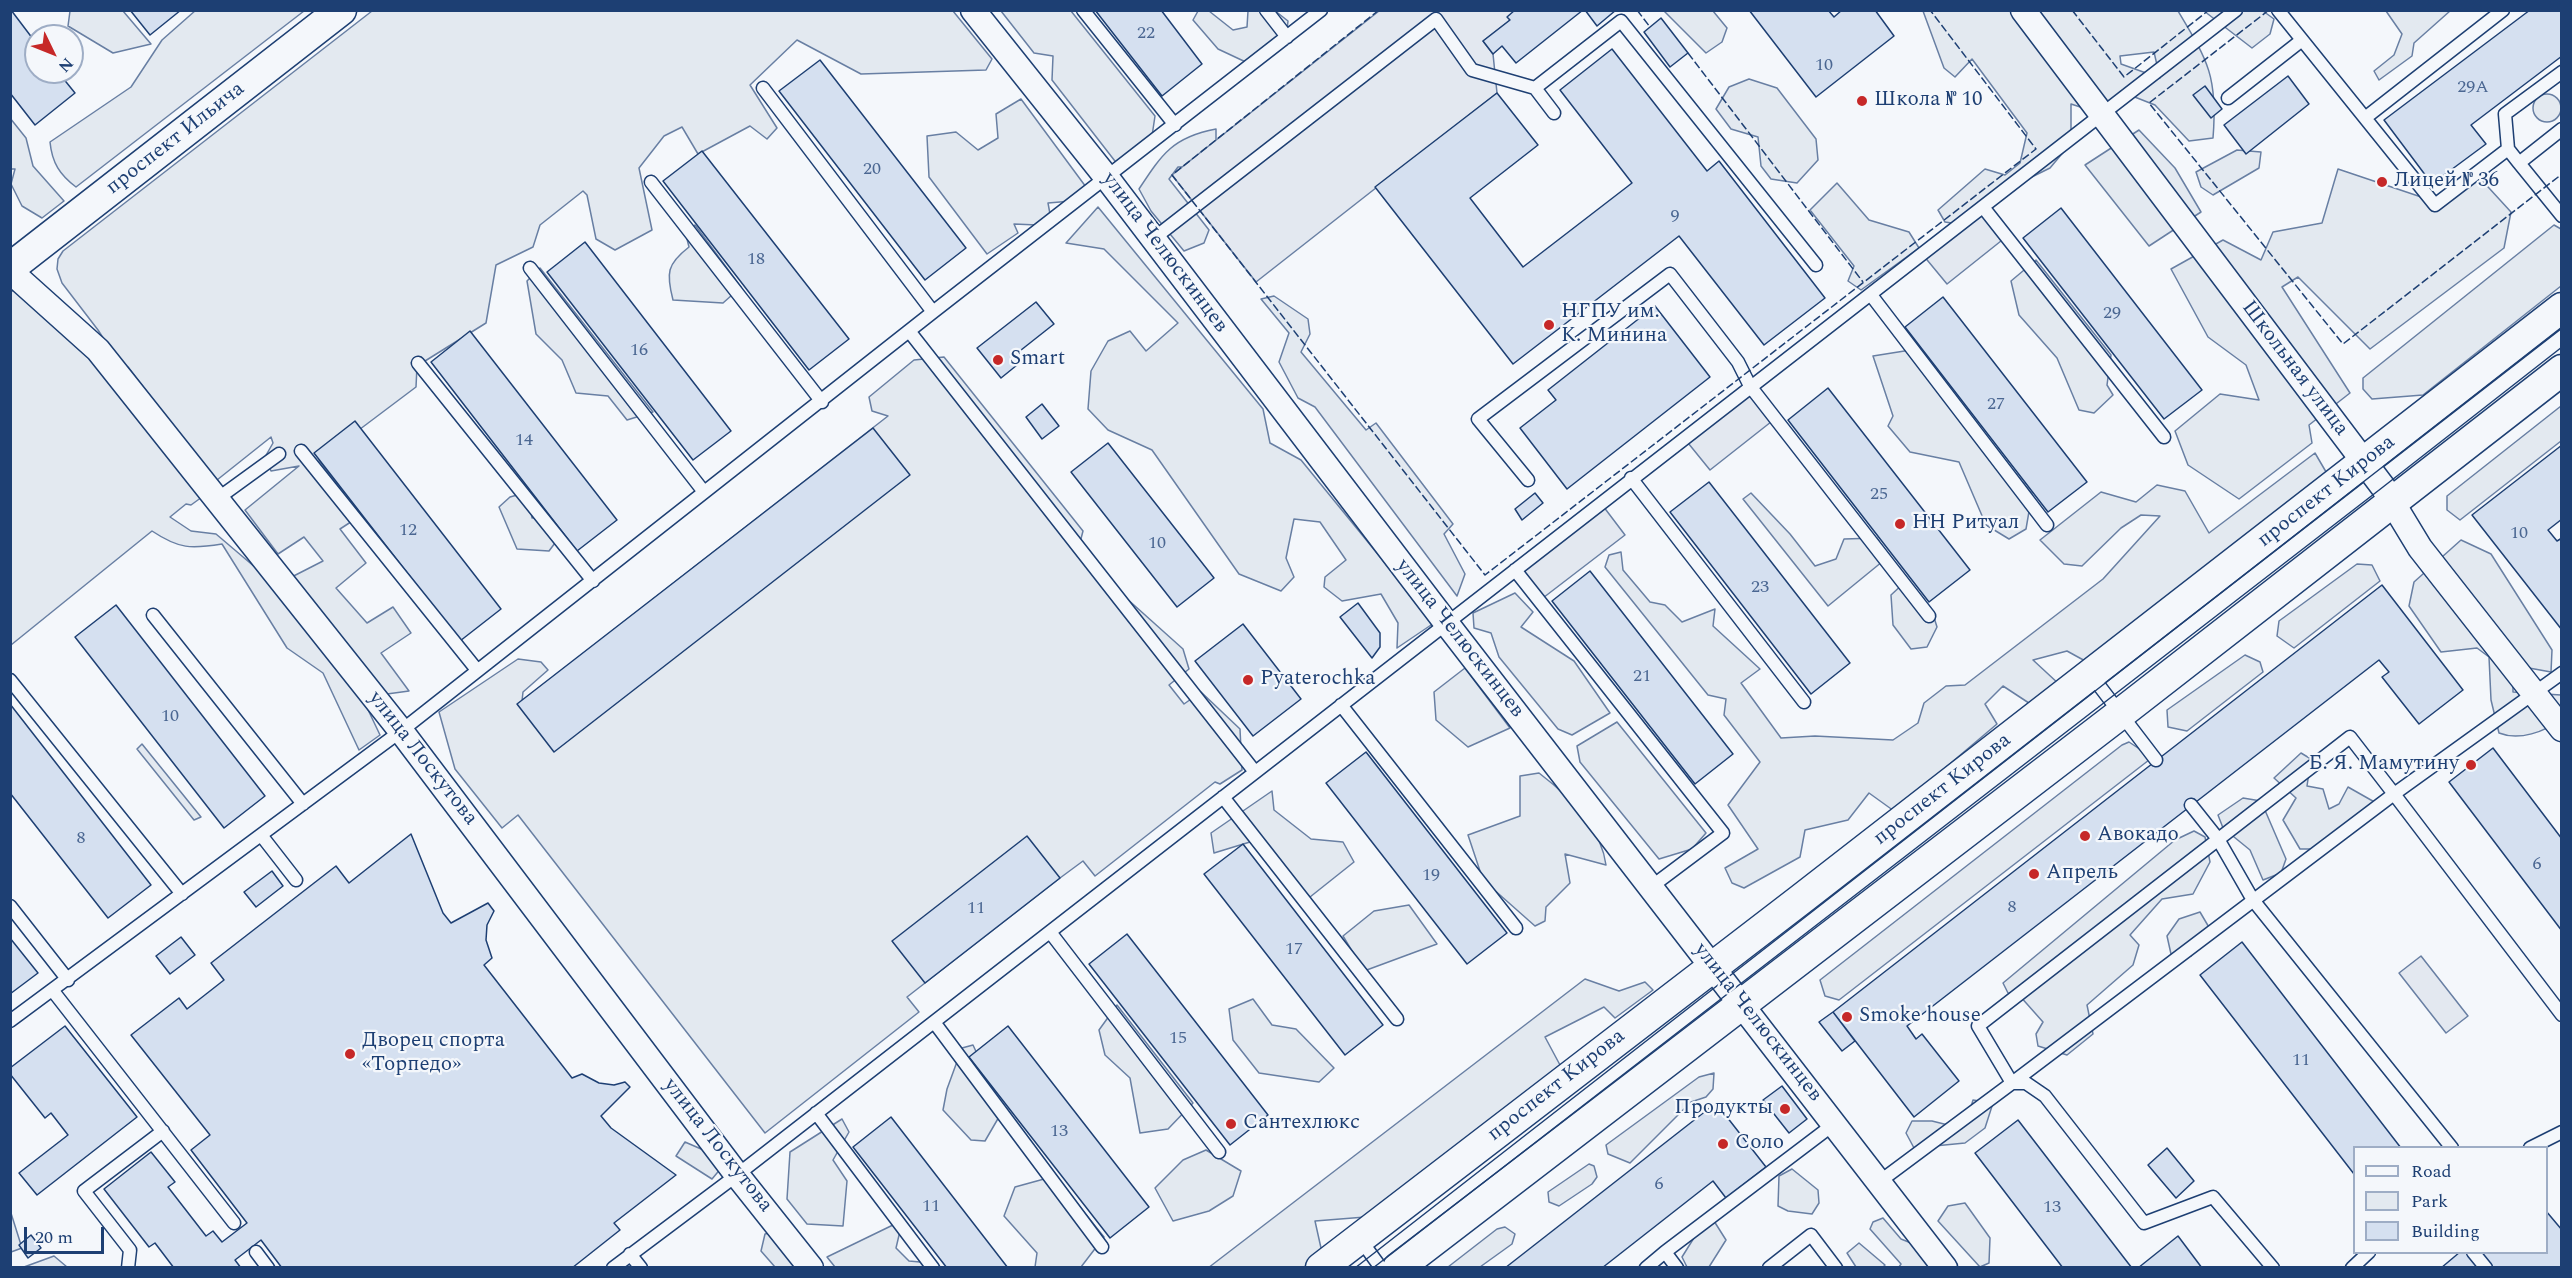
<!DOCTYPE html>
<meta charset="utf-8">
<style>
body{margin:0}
#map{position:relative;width:2572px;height:1278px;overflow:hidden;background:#f4f7fb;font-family:Spectral,serif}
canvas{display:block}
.frame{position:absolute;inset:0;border:12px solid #1d3f73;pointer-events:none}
.legend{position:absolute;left:2353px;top:1146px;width:195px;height:108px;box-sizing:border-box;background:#f4f7fb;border:2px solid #9eadc5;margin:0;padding:8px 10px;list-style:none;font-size:18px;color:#1d3f73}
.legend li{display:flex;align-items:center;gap:12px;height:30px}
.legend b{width:30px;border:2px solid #9eadc5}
.north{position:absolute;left:24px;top:24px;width:60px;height:60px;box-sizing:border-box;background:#f4f7fb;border:2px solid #9eadc5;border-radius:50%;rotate:133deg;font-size:16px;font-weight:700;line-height:24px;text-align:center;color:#1d3f73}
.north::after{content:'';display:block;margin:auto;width:21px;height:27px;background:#c62828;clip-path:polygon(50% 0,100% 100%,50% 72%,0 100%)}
.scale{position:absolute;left:24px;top:1227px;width:80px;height:27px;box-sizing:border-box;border:3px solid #1d3f73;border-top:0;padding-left:8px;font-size:18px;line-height:21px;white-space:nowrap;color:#1d3f73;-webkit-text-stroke:4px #f4f7fb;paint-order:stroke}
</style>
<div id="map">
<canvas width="2572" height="1278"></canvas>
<div class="frame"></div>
<ul class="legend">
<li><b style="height:8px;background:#f4f7fb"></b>Road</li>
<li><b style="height:16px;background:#e3e9f0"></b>Park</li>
<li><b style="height:16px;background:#d5e0f0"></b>Building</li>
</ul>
<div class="north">N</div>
<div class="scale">20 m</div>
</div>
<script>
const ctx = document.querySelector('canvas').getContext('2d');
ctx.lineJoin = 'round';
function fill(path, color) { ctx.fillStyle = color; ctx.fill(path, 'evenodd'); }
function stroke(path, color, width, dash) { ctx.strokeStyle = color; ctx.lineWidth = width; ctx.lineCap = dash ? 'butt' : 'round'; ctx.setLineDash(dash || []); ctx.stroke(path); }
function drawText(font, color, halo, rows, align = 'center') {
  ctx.font = font + ' Spectral,serif'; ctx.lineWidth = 4.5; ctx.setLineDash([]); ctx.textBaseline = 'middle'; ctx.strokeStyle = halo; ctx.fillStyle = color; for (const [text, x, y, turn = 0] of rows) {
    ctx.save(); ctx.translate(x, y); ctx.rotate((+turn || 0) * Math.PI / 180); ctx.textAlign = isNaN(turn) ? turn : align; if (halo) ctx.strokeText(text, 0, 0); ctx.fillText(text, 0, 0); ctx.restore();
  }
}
const green = new Path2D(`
 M196 10 304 11 76 187C60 175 52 163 50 142L131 87 162 40Z
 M1274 10 1288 21 1287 30 1250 64 1218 49 1193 20 1198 11H1209L1233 30 1247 27 1248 11Z
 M70 11H123L151 44 113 53 68 26Z
 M372 11H953L992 59 986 70 861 74 797 40 750 85 777 128 767 139 750 126 698 154 682 127 664 136 639 168 652 230 615 250 596 239 587 195 583 191 540 225 533 247 496 265 486 323 417 366 416 387 319 460 360 516 340 529 366 563 336 588 367 623 393 607 411 633 381 653 409 691 387 694 335 640 380 735 359 750 323 673 287 648 222 544C191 549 179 549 152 531L11 645V292L15 289 84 351 141 424 167 418 128 367H122L98 330 62 283 57 269 58 259 63 251ZM271 437 273 443 265 457 271 471 299 466 245 510 278 554 304 537 323 561 276 585 216 534 191 531 170 517 186 504 191 505 202 497 217 480Z
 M1001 11H1071L1155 116 1152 136 1118 165 1052 80 1053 56 1034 53Z
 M1664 11H1713L1727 28 1722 42 1706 53Z
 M1923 11H2178C2208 61 2218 77 2213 138L2189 141 2155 105 2122 92 2102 114 2071 104V143L2050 168 1987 199 1977 227 1945 222 1938 210 1985 169 2005 175 2020 163 2027 133 1972 59 1955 77 1944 68ZM2154 52 2160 78 2121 64 2120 56Z
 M2204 11H2263L2274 19 2270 34 2252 48Z
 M2386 11H2450L2414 43 2412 56 2379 80 2374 71 2394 55 2402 34Z
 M1749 79 1777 88 1816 139 1818 160 1797 183 1771 179 1761 166 1758 137 1731 129 1716 109 1729 87Z
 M2533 108a14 14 0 1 1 28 0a14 14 0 1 1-28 0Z
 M1021 99 1086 187 1072 201 1048 203 1050 214 1037 225 1014 224 1018 233 987 254 929 177 927 136 956 132 978 150 998 138 996 114Z
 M10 118 26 138 33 166 64 201 42 218 22 206 11 184 15 169H11Z
 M1216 129V147L1200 167H1178L1169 179 1209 230 1204 243 1184 251 1151 211 1139 189C1162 154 1173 137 1216 129Z
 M2139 130 2175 168 2201 212 2149 246 2085 165Z
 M2237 150 2261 152 2259 168 2213 195 2201 187 2196 172Z
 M2338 169 2442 204 2478 176 2511 212 2504 248 2370 349 2298 277 2282 287 2350 393 2309 425 2312 443 2239 499 2188 465 2175 431 2220 394 2259 400 2246 365 2208 337 2171 269 2223 240 2261 260 2273 232 2322 223Z
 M1837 183 1869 220 1909 232 1919 248 1861 290 1848 281 1854 266 1810 210Z
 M1098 207 1263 409 1270 443 1301 460 1434 623 1397 648 1398 623 1381 594 1342 601 1324 587 1325 577 1346 560 1320 522 1294 519 1286 558 1294 577 1281 591 1239 574 1152 450 1108 430 1088 409 1091 371 1108 341 1130 331 1146 351 1178 323 1104 249 1066 243Z
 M695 225 741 287 723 303 673 300C666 273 667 264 689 247L686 235Z
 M2554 225 2561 229V286L2423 395 2372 399 2363 389V378Z
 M2036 260 2111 355 2107 385 2113 395 2094 413 2079 410 2057 358 2019 315 2011 281Z
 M540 268 653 412 627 420 608 396 576 393 562 360 536 334 527 281Z
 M1274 296 1308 319 1310 334 1301 352 1366 430 1376 423 1453 524 1444 534 1465 574 1457 596 1315 407 1298 398 1279 362 1289 333 1261 299Z
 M1917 349 2032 494 2026 529 2009 539 1986 525 1959 462 1910 452 1888 426 1893 416 1873 356Z
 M944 357 1083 531 1077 554 1183 649 1189 669 1169 685 1184 704 1201 692 1240 729 1242 770 1220 784 1215 782 1095 876 1083 861 1060 878 907 997 919 1012 765 1133 518 815 502 828 455 769 439 712 518 659 541 662 548 670 523 692 522 701 888 416 872 411 869 397 914 360Z
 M2561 406V441L2460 520 2447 510V496Z
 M2315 453 2329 477 2087 662 2067 651 2033 660 2060 685 2038 709 2003 686 1985 704 1997 724 1894 811 1869 793 1848 820 1805 830 1800 857 1744 888 1732 883 1725 868 1758 849 1728 805 1760 762 1724 715 1726 699 1708 695 1605 567 1609 555 1621 552 1623 570 1650 602 1665 605 1682 622 1715 609 1713 626 1760 669 1741 683 1781 738 1815 736 1893 740 1918 723 1924 703 1946 686 1965 685 2103 579 2160 516 2141 515 2121 528 2082 566 2064 564 2040 540 2101 492 2136 502 2157 485 2185 491 2209 533Z
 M528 492 532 518 547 516 561 535 549 551 517 549 499 507 510 497Z
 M1751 493 1790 534 1815 566 1836 559 1844 539 1877 538 1888 557 1828 606 1743 499Z
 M2461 540 2491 554 2552 650 2551 672 2529 668 2513 676V692L2561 695V719C2545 732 2519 741 2499 733L2491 700 2489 657 2477 648 2441 652 2409 606 2414 582Z
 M2357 564 2372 565 2380 581 2294 648 2277 636 2279 621Z
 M1905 582 1932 611 1937 627 1927 647 1911 649 1893 625 1891 595Z
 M1515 593 1533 612 1521 627 1574 661 1610 713 1572 735 1558 729 1499 657 1491 633 1474 628 1473 613Z
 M2245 655 2260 662 2263 672 2187 731 2168 727 2167 710Z
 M1465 668 1510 728 1468 747 1436 720 1434 692Z
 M1617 722 1706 833 1692 849 1659 859 1580 762 1577 746Z
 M2129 742 2144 752 2149 760 1839 1000 1825 996 1820 980 2122 745Z
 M142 744 201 817 194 820 137 749Z
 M2301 753 2311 759 2307 786 2323 789 2329 809 2339 804 2348 787 2378 804 2321 849H2300L2283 820 2296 798 2274 778Z
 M1539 773C1568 795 1601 827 1606 865L1565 854 1570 883 1546 907 1545 921 1535 926 1483 880 1468 835 1520 816V776Z
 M1272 791 1274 810 1311 839 1343 842 1354 862 1310 897 1273 867 1263 838 1214 853 1211 833Z
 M2243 798 2261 801 2286 859 2281 873 2263 880 2250 850 2223 828 2218 815Z
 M2194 831 2205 837 2210 862 2193 894 2162 899 2130 935 2139 945 2133 965 2087 1005 2093 1034 2067 1055 2038 1046 2036 1034 2043 1022 2019 995 2008 993 2003 983 2175 840Z
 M1409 905 1437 944 1364 971 1343 936 1374 911Z
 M2200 912 2210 929 2197 936 2191 956 2171 954 2167 936 2179 919Z
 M1585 979 1619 991 1645 982 1653 990 1615 1018 1604 1007 1545 1037 1560 1065 1378 1216 1315 1221 1323 1257 1310 1267 1208 1268Z
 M1253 999 1272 1025 1296 1029 1334 1068 1319 1082 1259 1073 1233 1040 1229 1009Z
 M1117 1005 1193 1103 1168 1129 1140 1133 1130 1078 1105 1055 1099 1030Z
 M973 1045 1003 1110 985 1141 971 1140 943 1110 947 1089 962 1048Z
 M1714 1073 1713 1089 1706 1097 1691 1102 1630 1163 1608 1154 1606 1145 1699 1077Z
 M1973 1100 1993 1103 1985 1128 1965 1143 1914 1148 1906 1133 1912 1121H1932L1956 1127 1968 1117Z
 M842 1119 849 1132 833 1160 847 1181 843 1226 807 1224 787 1199 790 1152Z
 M685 1142 708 1152 722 1167 712 1179 676 1156Z
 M1206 1150 1241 1171 1233 1196 1209 1211 1173 1221 1155 1188 1183 1160Z
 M1589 1164 1594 1166 1597 1177 1592 1184 1559 1206 1549 1202 1548 1192Z
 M1792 1169 1818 1190 1819 1203 1812 1214 1788 1211 1778 1206 1779 1176Z
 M1055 1176 1104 1237 1081 1267H1035L1037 1253 1004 1216 1015 1187Z
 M1965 1203 1990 1238 1989 1263 1980 1267 1938 1221 1948 1206Z
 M10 1210 22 1248 11 1252H10Z
 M1883 1218 1901 1239 1911 1243 1930 1267H1899L1901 1264 1870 1229 1873 1222Z
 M1714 1221 1726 1240 1709 1267H1687L1682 1257 1697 1233Z
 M895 1224 900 1231 896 1248 909 1261 931 1263 935 1267H835L827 1257Z
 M1505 1227 1515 1234 1512 1244 1480 1267H1448L1497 1229Z
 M773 1232 802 1267H775L761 1251 765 1234Z
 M1859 1243 1885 1265 1883 1267H1856L1847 1253Z
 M54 1256 67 1267H24Z`);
fill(green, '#e3e9f0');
stroke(green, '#687fa3', 1.5);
const parking = new Path2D(`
 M1379 11H1515L1508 17 1510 20 1483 41 1493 54 1497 93 1256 282 1172 175Z
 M1983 207 2006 237 1947 284 1923 255Z
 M1750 386 1776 418 1710 470 1684 438Z
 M1600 502 1625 535 1539 601 1515 570Z
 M2421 956 2468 1016 2446 1033 2399 973Z`);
fill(parking, '#e3e8f0');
stroke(parking, '#687fa3', 1.5);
const building = new Path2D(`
 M11 10 36 43V72H58L75 93 35 125 10 93Z
 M130 10H181L150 35Z
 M1095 10H1161L1202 64 1162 96Z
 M1515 10H1583L1516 63 1502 46 1493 54 1483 41 1510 20 1507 17Z
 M1585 10H1616L1597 26Z
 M1749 10H1828L1834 17 1842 10H1875L1894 36 1816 97Z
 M2530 10H2562V56L2471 125 2486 144 2432 184 2384 120Z
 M1661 18 1688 53 1670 67 1644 32Z
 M1612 49 1707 171 1719 161 1825 298 1764 345 1679 236 1513 364 1375 187 1497 93 1538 145 1470 198 1523 267 1632 183 1560 90Z
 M820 60 966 248 925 280 779 91Z
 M2288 76 2309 104 2246 154 2224 125Z
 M2205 86 2222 109 2211 118 2193 95Z
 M702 151 849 339 809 370 663 181Z
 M2061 208 2202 390 2164 419 2023 238Z
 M585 242 731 431 693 460 547 272Z
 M1943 297 2087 482 2048 512 1905 327Z
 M1036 302 1054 324 1016 354 1022 361 1001 378 977 348Z
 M1655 306 1710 377 1567 489 1520 428 1556 400 1548 390Z
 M470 331 617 520 577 551 431 362Z
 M1828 388 1970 570 1929 602 1788 420Z
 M1042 404 1059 426 1042 439 1026 417Z
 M355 421 501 609 460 641 314 453Z
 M873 428 910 475 554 752 517 704Z
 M1108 443 1214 578 1177 607 1071 472Z
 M2562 445V519L2548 530 2557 541 2562 538V630L2472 515Z
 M1709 482 1850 663 1811 694 1670 512Z
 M1535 493 1543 503 1522 520 1515 509Z
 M1590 571 1733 754 1695 784 1552 601Z
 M2382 585 2463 690 2419 724 2382 677 2389 672 2379 660 1907 1026 1916 1039 1922 1034 1959 1081 1914 1117 1833 1012Z
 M1358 603 1380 633V647L1372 658 1340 617Z
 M116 605 265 796 224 828 75 637Z
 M1243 624 1301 699 1253 736 1195 661Z
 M10 704 151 885 108 918 10 793Z
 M2493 748 2562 839V931L2449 782Z
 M1366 752 1507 933 1467 964 1326 783Z
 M411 834 443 913 451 923 488 903 494 911 487 925 486 940 492 958 484 965 572 1078 582 1074 599 1083 614 1085 625 1082 630 1087 601 1116 611 1128 676 1175 614 1223 620 1230 572 1268H282L261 1240 235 1260 241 1268H174L155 1243 149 1247 104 1189 151 1152 175 1182 168 1187 206 1236 213 1231 222 1242 247 1223 191 1150 210 1135 131 1035 179 998 187 1009 224 980 211 963 336 866 349 883Z
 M1027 836 1060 878 925 983 892 941Z
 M1243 844 1383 1025 1345 1055 1204 874Z
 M272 871 283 886 256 907 244 892Z
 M1127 934 1268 1115 1230 1145 1089 964Z
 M181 937 195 955 170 974 156 956Z
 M10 938 38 973 10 994Z
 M2242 942 2401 1148H2354V1174L2200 975Z
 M1833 1012 1855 1041 1842 1051 1819 1022Z
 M65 1026 137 1117 37 1195 19 1173 68 1135 51 1113 45 1118 10 1074V1068Z
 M1008 1026 1149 1207 1110 1238 969 1057Z
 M1782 1086 1807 1119 1789 1133 1763 1100Z
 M1716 1103 1766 1167 1726 1198 1713 1181 1602 1268H1505Z
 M891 1117 1008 1268H947L853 1147Z
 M2018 1120 2128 1263 2132 1268H2063L1975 1153Z
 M2167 1148 2194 1181 2176 1198 2148 1165Z
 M2546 1211 2562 1230V1268H2441L2460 1252H2546Z
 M31 1235 41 1248 28 1258 19 1245Z
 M2178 1236 2202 1268H2138Z`);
fill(building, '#d5e0f0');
stroke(building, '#1d3f73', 1.5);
const service = new Path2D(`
 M1083 10 1175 125
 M1266 10 1287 37
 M2278 10 2435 205 2508 149
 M763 88 933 312
 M2228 98 2302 40
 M1554 113 1535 88 1621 21 1816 265
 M2365 118 2503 10
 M2562 129 2519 163 2562 216
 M2519 163 2508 149 2505 114 2562 72
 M651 182 822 402
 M1983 207 2164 437
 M1153 239 1436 19 1472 70 1535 88
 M530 268 704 492
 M1871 295 2047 525
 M909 331 1255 772
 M418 363 593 581
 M301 451 477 670
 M1631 478 1804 702
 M1528 480 1478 419 1670 274 1738 362 1750 386 1929 616
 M217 499 279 454
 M1515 570 1723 833 1651 887
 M153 615 303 804
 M2091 675 2156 760
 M10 680 182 894
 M1341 705 1516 928
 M1223 797 1397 1019
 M2191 805 2218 839 2253 900 2452 1148
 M261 835 296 880
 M10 906 68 980
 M1050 932 1219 1152
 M53 991 234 1223
 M10 1021 401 731 933 312 1321 10
 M934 1022 1102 1247
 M2012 1083 2394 794 2562 1015
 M2012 1083H2026L2045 1096 2144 1223 2213 1197 2273 1268
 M816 1113 933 1268
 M2530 1148 2562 1132
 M1879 1182 2012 1083 1978 1026 2350 737 2394 794 2562 673
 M1360 1239 1381 1268
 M256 1252 268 1268
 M1665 1252 1834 1124
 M2473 1252 2486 1268
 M630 1254 641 1268
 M128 1268 130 1250 84 1191 163 1131
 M613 1268 737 1175 2236 10
 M1646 1268 1665 1252 1677 1268
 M1769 1268 1811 1235 1836 1268
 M2352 1268 2369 1252`);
const minor = new Path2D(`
 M973 10 1107 178 1447 624 1945 1268
 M2023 10 2383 487 2420 548 2562 729
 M10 271 98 350 401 731 737 1175 811 1268`);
const tertiary = new Path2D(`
 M10 268 341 10
 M1321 1268 1800 900 2562 308
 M1398 1268 2120 714 2562 370`);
stroke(service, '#1d3f73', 15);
stroke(minor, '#1d3f73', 27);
stroke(tertiary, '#1d3f73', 33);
stroke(service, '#f4f7fb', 12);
stroke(minor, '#f4f7fb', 24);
stroke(tertiary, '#f4f7fb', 30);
stroke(new Path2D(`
 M1355 1268 2562 327
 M1373 1268 2383 487 2562 347`), '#1d3f73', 1.5);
stroke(new Path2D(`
 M1379 10 1172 175 1485 575 2036 149 1930 10
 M1637 10 1650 27
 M2072 10 2124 77 2209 10
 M2269 10 2149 103 2343 344 2562 174
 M1688 53 1863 282`), '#1d3f73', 1.5, [8, 3]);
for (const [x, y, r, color] of [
 [1862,101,6,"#c62828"],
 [2382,182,6,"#c62828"],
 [1549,325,6,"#c62828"],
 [998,360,6,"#c62828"],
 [1900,524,6,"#c62828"],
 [1248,680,6,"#c62828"],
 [2471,765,6,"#c62828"],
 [2085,836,6,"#c62828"],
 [2034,874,6,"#c62828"],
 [1847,1017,6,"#c62828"],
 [350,1054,6,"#c62828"],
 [1785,1109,6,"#c62828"],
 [1231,1124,6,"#c62828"],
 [1723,1144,6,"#c62828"]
]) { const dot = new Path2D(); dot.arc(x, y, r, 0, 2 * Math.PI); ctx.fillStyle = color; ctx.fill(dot); stroke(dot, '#f4f7fb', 2); }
drawText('18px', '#4b6792', null, [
 ["22",1146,34],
 ["10",1824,66],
 ["29А",2473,88],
 ["20",872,170],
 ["9",1675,217],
 ["18",756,260],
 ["29",2112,314],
 ["16",639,351],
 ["27",1996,405],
 ["14",524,441],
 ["25",1879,495],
 ["12",408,531],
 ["10",2519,534],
 ["10",1157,544],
 ["23",1760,588],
 ["21",1642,677],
 ["10",170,717],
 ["8",81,839],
 ["6",2537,865],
 ["19",1431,876],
 ["8",2012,908],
 ["11",976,909],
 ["17",1294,950],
 ["15",1178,1039],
 ["11",2301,1061],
 ["13",1059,1132],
 ["6",1659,1185],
 ["11",931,1207],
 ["13",2052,1208]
]);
drawText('21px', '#1d3f73', '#f4f7fb', [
 ["Школа № 10",1874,101],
 ["Лицей № 36",2394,182],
 ["НГПУ им.",1561,313],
 ["К. Минина",1561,337],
 ["Smart",1010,360],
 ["НН Ритуал",1912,524],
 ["Pyaterochka",1260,680],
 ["Б. Я. Мамутину",2459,765,"right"],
 ["Авокадо",2097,836],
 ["Апрель",2046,874],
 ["Smoke house",1859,1017],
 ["Дворец спорта",362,1042],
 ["«Торпедо»",362,1066],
 ["Продукты",1773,1109,"right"],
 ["Сантехлюкс",1243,1124],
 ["Соло",1735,1144]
], 'left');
drawText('21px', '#1d3f73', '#f4f7fb', [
 ["проспект Ильича",176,139,-38],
 ["улица Челюскинцев",1164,253,53],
 ["Школьная улица",2294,369,53],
 ["проспект Кирова",2327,492,-38],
 ["улица Челюскинцев",1459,639,52],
 ["улица Лоскутова",422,759,52],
 ["проспект Кирова",1943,790,-38],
 ["улица Челюскинцев",1757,1023,52],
 ["проспект Кирова",1557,1086,-38],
 ["улица Лоскутова",717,1146,52]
]);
</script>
